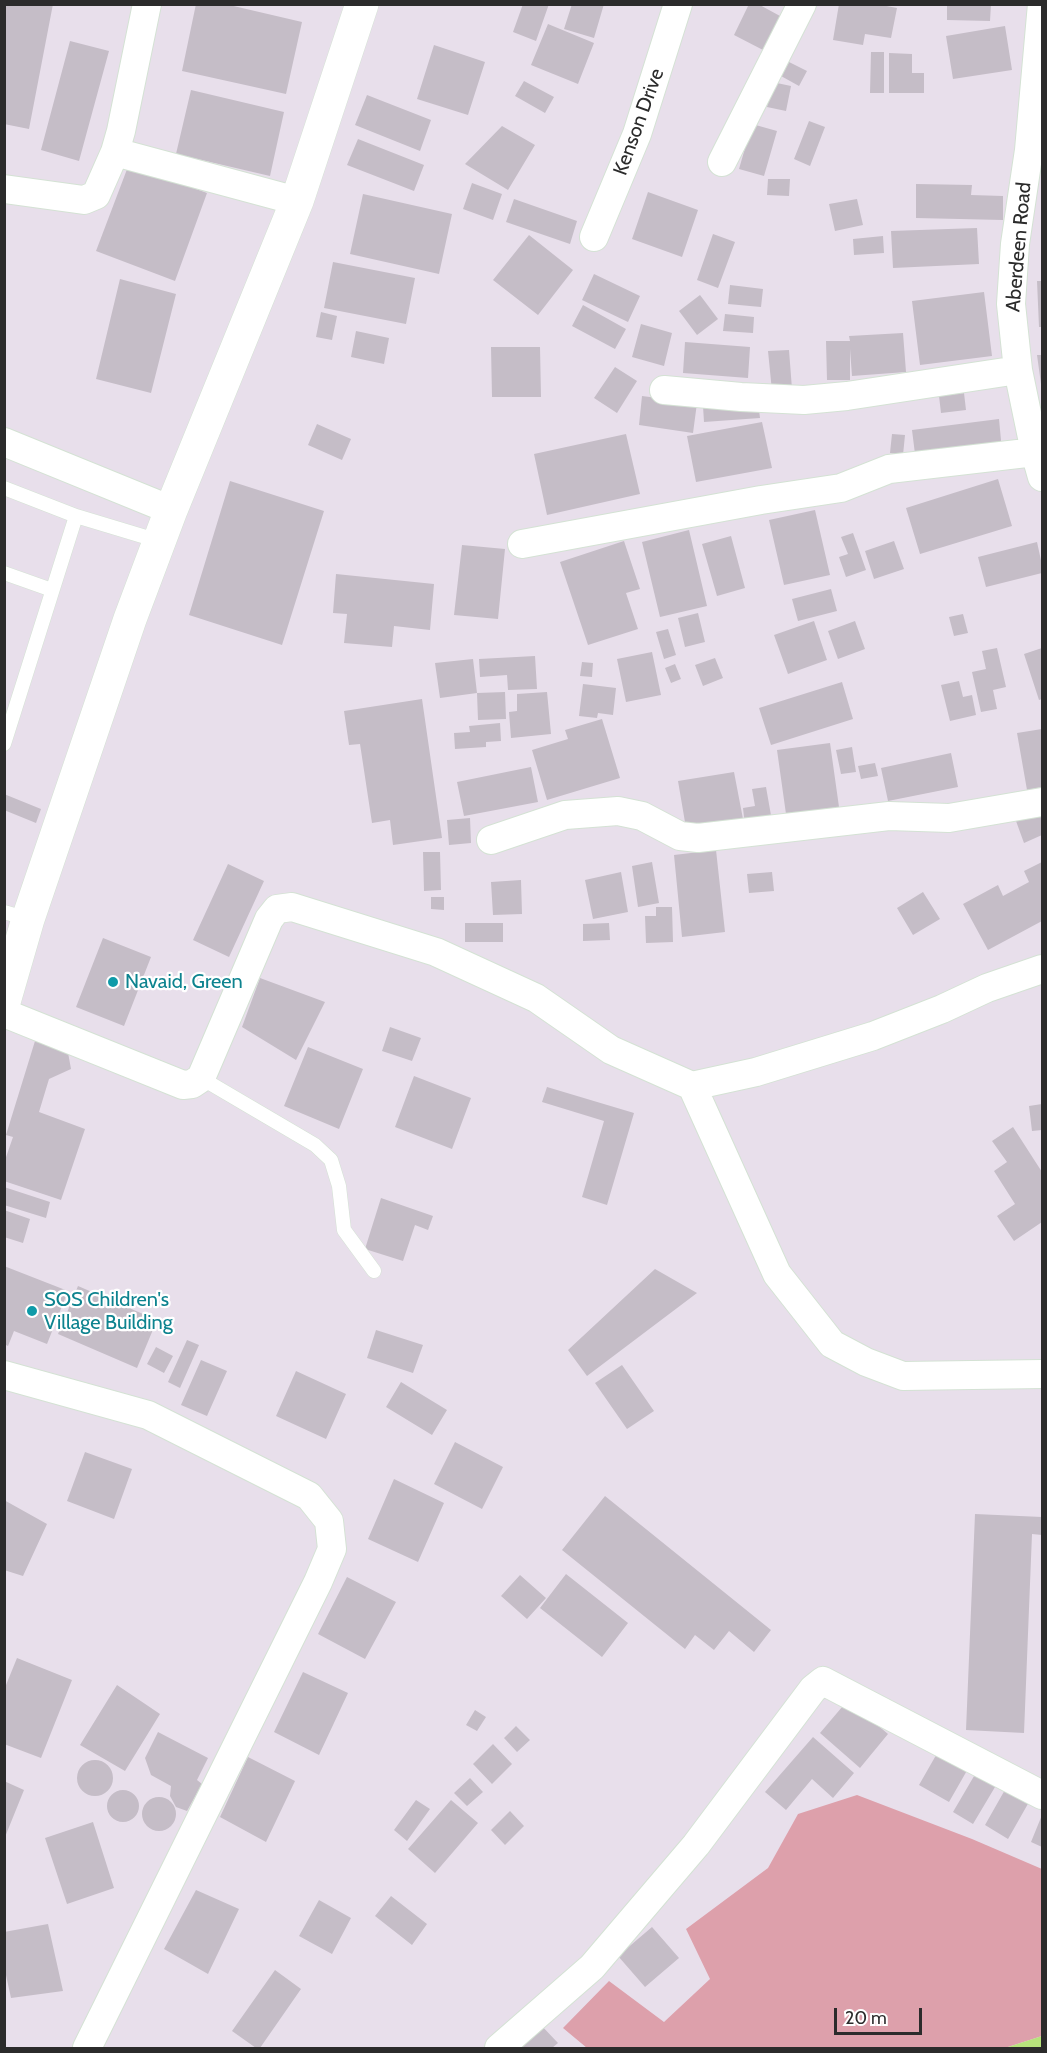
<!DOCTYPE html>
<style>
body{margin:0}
#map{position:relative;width:1047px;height:2053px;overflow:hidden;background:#e8dfeb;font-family:Cabin,sans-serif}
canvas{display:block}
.frame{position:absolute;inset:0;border:6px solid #2b2b2b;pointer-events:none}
.scale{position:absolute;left:834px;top:2008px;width:88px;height:27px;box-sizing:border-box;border:3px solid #2b2b2b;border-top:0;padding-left:8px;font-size:18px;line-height:21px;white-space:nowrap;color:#2b2b2b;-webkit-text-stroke:4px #fff;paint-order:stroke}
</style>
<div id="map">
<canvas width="1047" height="2053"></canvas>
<div class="frame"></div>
<div class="scale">20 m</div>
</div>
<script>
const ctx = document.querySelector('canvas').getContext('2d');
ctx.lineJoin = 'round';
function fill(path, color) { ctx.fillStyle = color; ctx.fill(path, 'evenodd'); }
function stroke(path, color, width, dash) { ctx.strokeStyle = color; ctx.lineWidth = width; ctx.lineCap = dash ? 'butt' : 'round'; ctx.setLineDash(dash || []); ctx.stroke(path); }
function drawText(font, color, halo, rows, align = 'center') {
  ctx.font = font + ' Cabin,sans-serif'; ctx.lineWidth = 4.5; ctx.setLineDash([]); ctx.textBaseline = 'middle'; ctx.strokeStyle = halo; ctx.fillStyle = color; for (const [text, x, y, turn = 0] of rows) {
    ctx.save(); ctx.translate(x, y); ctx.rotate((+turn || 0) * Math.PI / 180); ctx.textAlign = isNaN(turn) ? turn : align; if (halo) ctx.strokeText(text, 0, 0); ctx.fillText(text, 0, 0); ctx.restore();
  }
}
fill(new Path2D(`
 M857 1795 972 1839 1042 1869V2036L1008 2047 1009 2048H587L563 2028 609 1981 664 2022 710 1979 686 1929 768 1868 798 1814Z`), '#dda0ab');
fill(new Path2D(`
 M1042 2036V2048H1009L1008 2047Z`), '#b7e37c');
fill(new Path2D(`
 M4 4H53L29 129 4 124Z
 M196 4H225L302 22 286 94 182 71Z
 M523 4H549L536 41 513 32Z
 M572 4H604L594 38 564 29Z
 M749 4H758L780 16 763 50 734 35Z
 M839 4H876L897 8 891 38 865 34 863 45 833 40Z
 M947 4H991L990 21 947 20Z
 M548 24 594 43 578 84 531 65Z
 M1005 26 1012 70 953 79 946 36Z
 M70 41 109 51 79 161 41 150Z
 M434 45 485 62 468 115 417 99Z
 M871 52H884V93H870Z
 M889 53 912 54V73H924V93H889Z
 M789 62 807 71 799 86 781 76Z
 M524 81 554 97 545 113 515 96Z
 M772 82 791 86 786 111 767 107Z
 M191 90 284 112 270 176 176 154Z
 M367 95 431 120 420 151 355 125Z
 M809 121 825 127 810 166 794 159Z
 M752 124 777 131 764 176 739 169Z
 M502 126 535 145 508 190 465 164Z
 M358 139 424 165 414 191 347 165Z
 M129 164 207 193 175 281 96 251Z
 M768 179H790L789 196 767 195Z
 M472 183 502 194 493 220 463 209Z
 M916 184 972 185 971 195 1003 196V220L916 218Z
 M648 192 698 210 682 257 632 239Z
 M363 194 452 214 439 274 350 254Z
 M514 199 577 221 570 244 506 222Z
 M857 199 863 225 835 231 829 204Z
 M977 228 979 264 893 268 891 231Z
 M713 234 735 242 718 288 697 280Z
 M529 235 573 270 538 315 493 280Z
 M883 236 884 253 854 255 853 239Z
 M333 262 415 278 406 324 324 308Z
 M594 274 640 296 628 322 582 300Z
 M120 279 176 294 151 393 96 379Z
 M1037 281H1042V327H1039Z
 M730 285 763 289 761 307 728 304Z
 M984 292 992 356 920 365 912 301Z
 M700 295 718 319 697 335 679 311Z
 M583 305 626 329 615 349 572 326Z
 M321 312 337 316 332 340 316 337Z
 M725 314 754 317 753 333 723 331Z
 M641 324 672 333 664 366 632 357Z
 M356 331 389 338 384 364 351 357Z
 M903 333 906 372 852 376 850 349V380H827L826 341H850L849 336Z
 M685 342 750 347 748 378 683 373Z
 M491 347H540L541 397H492Z
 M789 350 792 389 772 391 768 351Z
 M1037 355H1042V384H1041Z
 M615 367 637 381 617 413 594 398Z
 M964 393 966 410 941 413 939 396Z
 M642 396 697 403 693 433 639 425Z
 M758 402 760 418 704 422 703 406Z
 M999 419 1002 451 916 462 912 430Z
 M762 422 772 468 696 482 687 436Z
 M317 424 351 439 342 460 308 445Z
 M626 434 640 494 547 515 534 454Z
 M892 434 905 435 903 455 890 453Z
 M998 479 1012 526 920 554 906 508Z
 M230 481 324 511 282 645 189 615Z
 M815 510 830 575 784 585 769 520Z
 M689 530 707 606 660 617 642 542Z
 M853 533 866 570 846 577 839 557 848 554 841 537Z
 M731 536 745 588 717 596 702 544Z
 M624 541 640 589 626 593 638 629 588 645 560 562Z
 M894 541 904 569 874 579 865 551Z
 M1037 542 1042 565V573L986 587 978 557Z
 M462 545 505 549 498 619 454 615Z
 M336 574 434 584 430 630 394 626 392 647 344 643 347 614 333 613Z
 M831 589 837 611 798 621 792 599Z
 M698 613 705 642 685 647 678 618Z
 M963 614 968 633 954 636 949 617Z
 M814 621 827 660 788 674 774 635Z
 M855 621 865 649 838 659 828 631Z
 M668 629 676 655 664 659 656 632Z
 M997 648 1006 687 993 690 997 709 981 712 972 672 986 669 982 651Z
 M1042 648V699L1039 700 1024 654Z
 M652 652 661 695 626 702 617 659Z
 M535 656 537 689 508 690 507 675 480 677 479 659Z
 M715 658 723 678 703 686 695 665Z
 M473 659 477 693 440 698 435 663Z
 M582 662 593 663 592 677 580 676Z
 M675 664 681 679 671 683 665 668Z
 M959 681 963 697 972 695 976 715 950 721 941 685Z
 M842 682 853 719 771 745 759 708Z
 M583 684 616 688 613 715 598 713 597 718 579 716Z
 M505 692 506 719 478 720 477 693Z
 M547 692 551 734 511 738 509 712 517 711V694Z
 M422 699 442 838 393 845 390 820 372 823 360 744 349 745 344 711Z
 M602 719 620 778 547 800 532 750 568 739 565 730Z
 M500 723 501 741 486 742V747L455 749 454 733 470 732 469 726Z
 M1042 729V787L1027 790 1017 733Z
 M830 743 839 807 786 814 777 750Z
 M852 747 856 772 841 774 836 750Z
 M951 753 958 787 888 801 881 768Z
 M875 763 878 776 861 779 858 766Z
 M531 767 538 802 464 816 457 782Z
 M734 772 743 819 686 828 678 781Z
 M766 787 772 821 745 826 743 808 755 806 752 789Z
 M4 794 41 809 36 823 4 810Z
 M1042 811V835L1024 843 1016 821Z
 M470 818 471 843 449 845 447 820Z
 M716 850 725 932 682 937 674 855Z
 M423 852H440L441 890 424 891Z
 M652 862 659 903 638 907 632 866Z
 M1042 862V921L988 950 963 904 998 885 1003 896 1029 882 1024 871Z
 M228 864 264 881 229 957 193 940Z
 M621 872 628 912 593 919 585 880Z
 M772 872 774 891 749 893 747 874Z
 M521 880 522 914 493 915 491 882Z
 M923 892 940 919 913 935 897 908Z
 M431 897H444V910L431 909Z
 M656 907H672L673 942 646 943 645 916H656Z
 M465 923H503V942H465Z
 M609 923 610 940 583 941V924Z
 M103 938 151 957 124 1026 76 1007Z
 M260 978 325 1002 296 1060 242 1027Z
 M390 1027 421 1038 412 1061 382 1051Z
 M35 1041 67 1047 71 1069 49 1079 39 1112 85 1129 61 1200 4 1181V1163L13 1137 6 1135Z
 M308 1047 363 1069 339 1129 284 1106Z
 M414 1076 471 1098 452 1149 395 1127Z
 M547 1087 634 1113 607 1205 582 1197 604 1121 542 1102Z
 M1042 1104V1130L1032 1131 1029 1106Z
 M1013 1127 1042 1172V1222L1014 1241 997 1216 1015 1204 994 1171 1007 1162 992 1141Z
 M4 1187 50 1202 46 1218 4 1205Z
 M381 1198 433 1216 428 1230 415 1225 403 1261 365 1249Z
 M4 1210 30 1219 23 1243 4 1237Z
 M4 1266 68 1291 47 1344 14 1331 8 1346 4 1344Z
 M655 1269 697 1293 587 1376 568 1350Z
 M78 1286 157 1320 137 1368 58 1334Z
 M376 1330 423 1345 413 1373 367 1358Z
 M187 1340 199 1345 180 1388 168 1382Z
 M156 1347 173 1356 164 1373 147 1364Z
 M201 1360 227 1371 207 1416 181 1405Z
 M622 1365 654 1411 627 1429 595 1383Z
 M296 1371 346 1394 326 1439 276 1416Z
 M401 1382 447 1410 432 1435 386 1407Z
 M455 1442 503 1467 482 1509 434 1484Z
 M85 1452 132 1469 114 1519 67 1501Z
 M394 1479 444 1503 418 1562 368 1539Z
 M605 1496 771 1630 754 1652 729 1631 714 1650 695 1635 685 1649 562 1550Z
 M4 1500 47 1524 23 1576 4 1570Z
 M975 1514 1042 1517V1535L1032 1534 1024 1733 966 1730Z
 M566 1574 628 1623 602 1657 540 1608Z
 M520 1575 546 1598 527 1619 501 1596Z
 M347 1577 396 1602 365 1659 318 1634Z
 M17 1658 72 1680 41 1758 4 1744V1690Z
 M303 1672 348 1693 319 1755 274 1732Z
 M117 1685 160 1714 125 1771 80 1745Z
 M848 1700 888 1734 860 1768 820 1733Z
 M475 1710 486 1717 477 1731 466 1725Z
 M516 1726 530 1740 517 1752 504 1738Z
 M158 1732 208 1758 197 1780 202 1784 187 1811 176 1807 170 1796 171 1786 151 1775 145 1758Z
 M813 1737 854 1773 833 1798 812 1779 786 1810 765 1792Z
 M493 1744 512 1764 492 1784 473 1764Z
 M939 1750 969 1767 949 1802 919 1785Z
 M248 1757 295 1781 266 1842 220 1817Z
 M77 1778a18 18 0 1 1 36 0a18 18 0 1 1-36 0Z
 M977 1771 998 1782 973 1824 953 1812Z
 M470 1778 483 1792 467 1806 454 1793Z
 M4 1781 24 1790 5 1837H4Z
 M1006 1788 1029 1802 1008 1839 985 1825Z
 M107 1806a16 16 0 1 1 32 0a16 16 0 1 1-32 0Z
 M142 1814a17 17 0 1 1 34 0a17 17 0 1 1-34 0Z
 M416 1800 430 1809 407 1841 394 1830Z
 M451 1800 478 1823 435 1873 408 1849Z
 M510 1811 524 1826 505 1845 491 1830Z
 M1042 1815V1847L1031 1842Z
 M93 1822 114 1888 67 1904 45 1838Z
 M196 1890 239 1909 208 1974 164 1949Z
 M391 1896 427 1924 412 1945 375 1916Z
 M319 1900 351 1918 332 1954 299 1936Z
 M48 1924 63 1991 11 1998 4 1966V1932Z
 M652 1927 679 1958 645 1987 618 1956Z
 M275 1970 301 1989 260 2048H256L232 2031Z
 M539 2023 558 2043 552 2048H512Z`), '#c5bdc7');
const service = new Path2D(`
 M4 488 76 516 159 541
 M4 573 52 590
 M4 744 76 516
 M4 912 28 919
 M201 1078 315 1145 331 1160 339 1186 344 1230 374 1271`);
const minor = new Path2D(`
 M147 4 121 131 115 152 297 201
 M1042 4 1029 150 1015 244 1011 304 1018 370 1035 452 1042 477
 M722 162 802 4
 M4 189 84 200 96 195 115 152
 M594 237 637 134 678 4
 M664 390 741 397 804 400 847 396 1018 370
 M4 442 171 510
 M522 544 761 500 841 488 889 469 1035 452
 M491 840 565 815 618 811 642 816 680 836 698 838 889 816 949 818 1042 802
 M4 1013 183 1085 192 1084 201 1078 269 919 277 909 292 907 436 952 536 998 611 1050 692 1086 756 1072 873 1036 942 1009 987 988 1042 969
 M692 1086 777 1274 832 1344 866 1362 903 1376 1042 1374
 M4 1375 148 1415 309 1496 329 1521 332 1549 318 1582 87 2048
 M499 2048 592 1967 696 1845 813 1689 823 1681 1042 1795`);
const secondary = new Path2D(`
 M4 1002 28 919 130 619 171 510 297 201 362 4`);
stroke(service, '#d4e2d4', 15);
stroke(minor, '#d4e2d4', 30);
stroke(secondary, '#d4e2d4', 34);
stroke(service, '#fff', 14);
stroke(minor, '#fff', 28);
stroke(secondary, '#fff', 33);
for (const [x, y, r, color] of [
 [113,982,6,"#0f9aa8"],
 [32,1311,6,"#0f9aa8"]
]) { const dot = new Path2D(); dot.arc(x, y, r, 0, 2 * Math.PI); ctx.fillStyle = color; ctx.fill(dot); stroke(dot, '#fff', 2); }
drawText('20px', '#2b2b2b', '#fff', [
 ["Kenson Drive",639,122,-70],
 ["Aberdeen Road",1019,247,-85]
]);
drawText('20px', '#0d838f', '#fff', [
 ["Navaid, Green",125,982],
 ["SOS Children's",44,1300],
 ["Village Building",44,1323]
], 'left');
</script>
